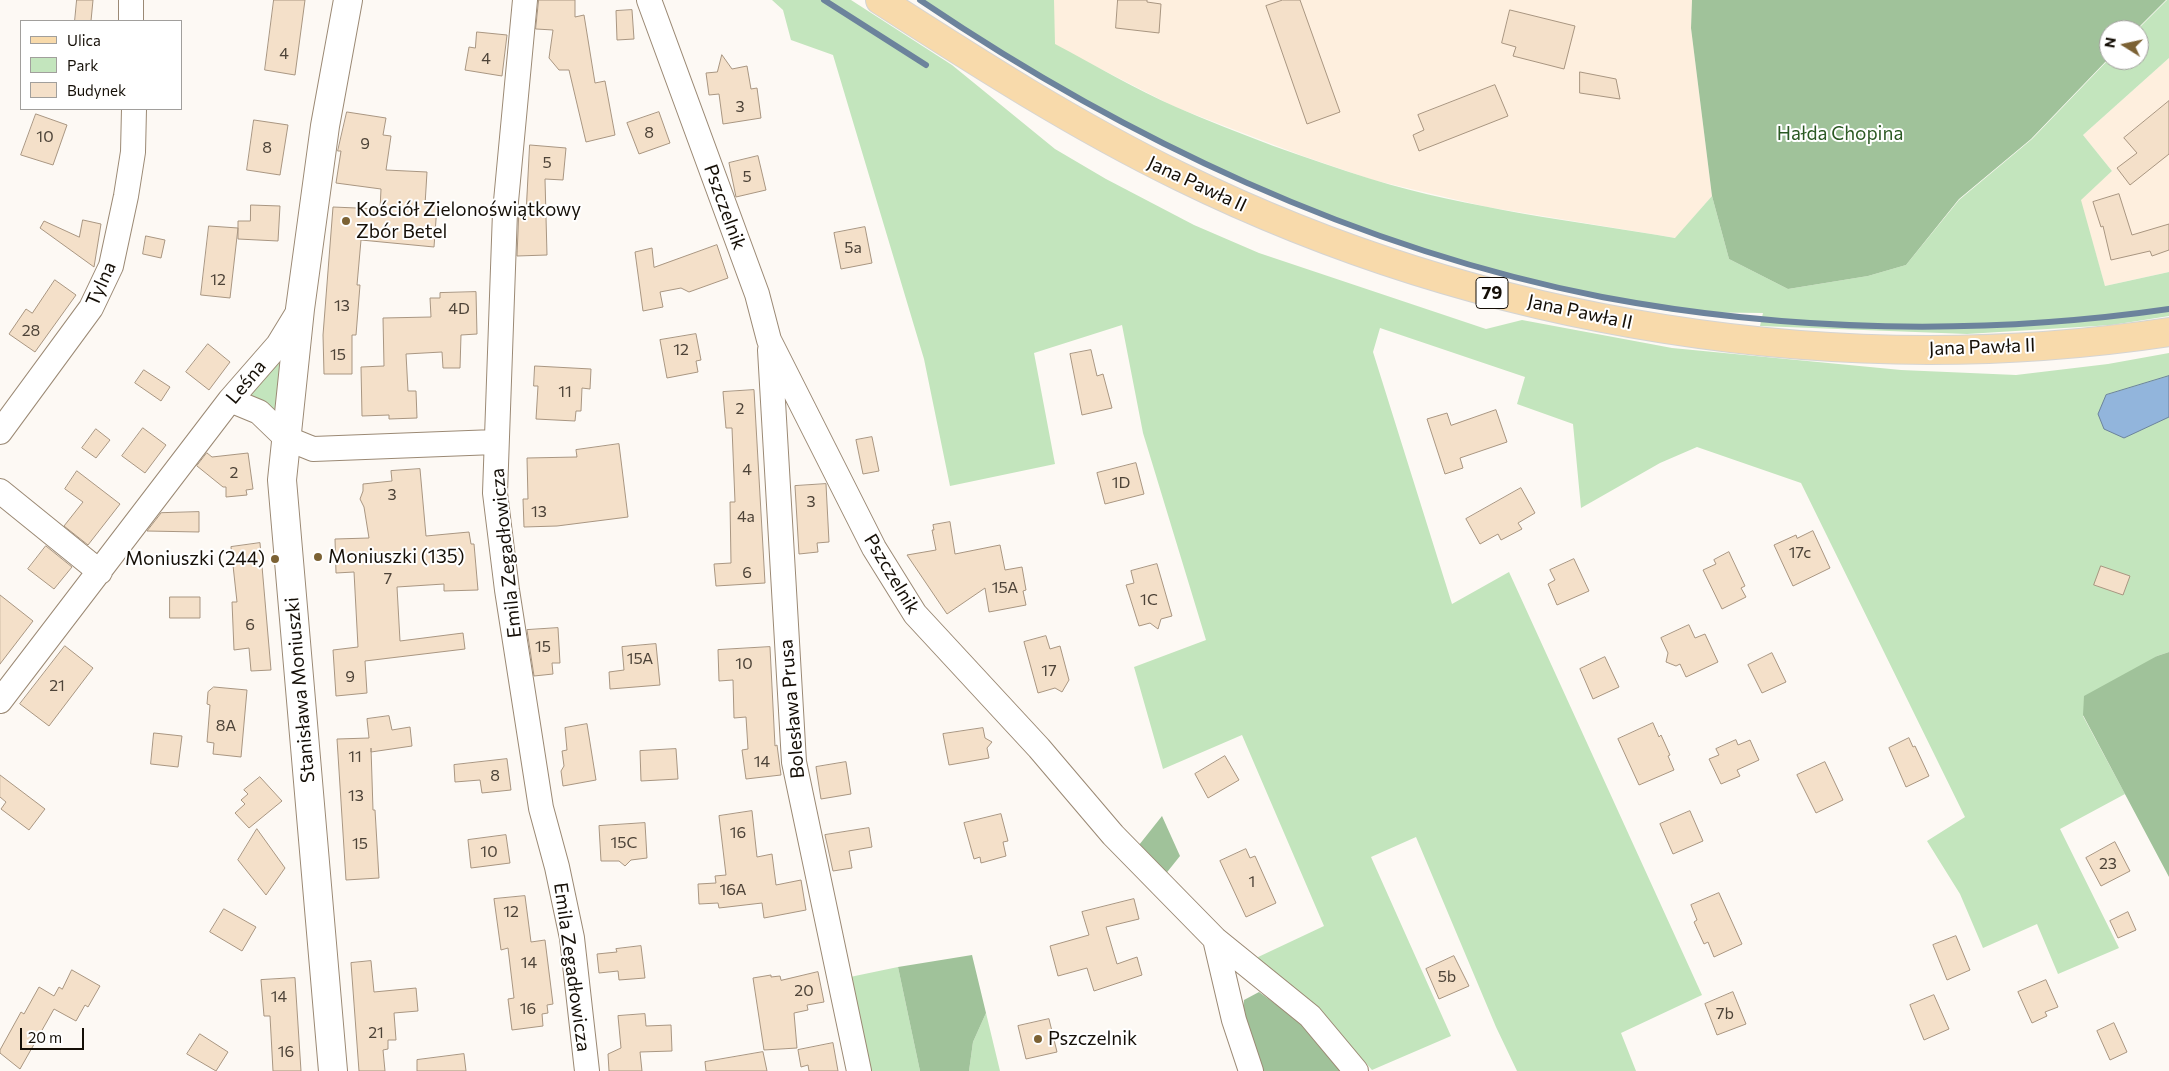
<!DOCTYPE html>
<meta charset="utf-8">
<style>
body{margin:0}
#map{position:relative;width:2169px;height:1071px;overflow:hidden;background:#fdf9f4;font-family:Commissioner,sans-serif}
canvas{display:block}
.legend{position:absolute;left:20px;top:20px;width:162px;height:90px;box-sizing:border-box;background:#fff;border:1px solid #a19f9c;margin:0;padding:6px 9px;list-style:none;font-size:15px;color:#150f07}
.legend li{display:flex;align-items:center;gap:10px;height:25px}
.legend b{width:25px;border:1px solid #a19f9c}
.north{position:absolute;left:2099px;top:20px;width:50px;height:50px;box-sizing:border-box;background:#fff;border:1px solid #a19f9c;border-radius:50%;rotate:280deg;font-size:14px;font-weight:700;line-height:20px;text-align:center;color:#150f07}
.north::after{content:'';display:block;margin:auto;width:18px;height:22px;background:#7c6234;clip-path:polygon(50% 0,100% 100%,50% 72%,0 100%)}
.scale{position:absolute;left:20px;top:1028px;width:64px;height:22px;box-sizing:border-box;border:2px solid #150f07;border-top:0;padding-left:6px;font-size:15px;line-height:18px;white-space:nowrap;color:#150f07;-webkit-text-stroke:4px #fff;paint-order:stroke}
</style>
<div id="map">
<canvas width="2169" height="1071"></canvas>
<ul class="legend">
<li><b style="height:6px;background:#f8daab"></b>Ulica</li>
<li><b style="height:14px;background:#c3e5bd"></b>Park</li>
<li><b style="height:14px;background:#f4e0c9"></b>Budynek</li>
</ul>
<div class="north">N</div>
<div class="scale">20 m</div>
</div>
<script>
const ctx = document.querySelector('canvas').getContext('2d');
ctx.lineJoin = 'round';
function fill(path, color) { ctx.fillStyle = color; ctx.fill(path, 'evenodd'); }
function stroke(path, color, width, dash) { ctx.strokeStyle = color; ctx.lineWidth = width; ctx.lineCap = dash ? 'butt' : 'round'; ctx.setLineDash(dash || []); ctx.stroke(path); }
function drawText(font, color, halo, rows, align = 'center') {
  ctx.font = font + ' Commissioner,sans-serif'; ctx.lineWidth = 4; ctx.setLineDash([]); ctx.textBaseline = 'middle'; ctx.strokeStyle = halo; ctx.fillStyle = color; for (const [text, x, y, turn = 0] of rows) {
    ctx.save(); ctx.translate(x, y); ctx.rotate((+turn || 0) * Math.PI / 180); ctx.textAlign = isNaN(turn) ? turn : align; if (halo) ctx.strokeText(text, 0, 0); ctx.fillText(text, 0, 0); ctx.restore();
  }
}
fill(new Path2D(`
 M1054 0H1692L1691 28 1712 196 1676 238 1487 207 1373 180 1303 156 1175 107 1054 45Z
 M2169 58V272L2105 286 2080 200 2112 171 2083 135Z`), '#feefde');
fill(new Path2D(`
 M772 0H851L952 65 1055 149 1106 179 1194 225 1259 253 1486 329 1522 320 1672 348 1901 370 2016 375 2108 364 2169 353V652L2157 656 2083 716 2125 794 2060 829 2119 948 2058 974 2037 924 1983 948 1960 894 1927 841 1965 817 1801 483 1697 447 1660 463 1581 508 1573 424 1517 404 1525 377 1380 328 1373 352 1452 604 1509 572 1702 995 1621 1033 1636 1071H1517L1496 1027 1416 837 1371 857 1451 1036 1372 1070 1319 1010 1256 958 1324 926 1242 735 1163 769 1134 667 1206 640 1143 433 1122 325 1034 353 1055 464 950 486 924 359 833 55 791 40 783 10Z
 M922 0H1054L1055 44C1095 65 1135 89 1176 107 1238 134 1307 159 1371 179 1470 209 1574 221 1675 238L1712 196 1729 259 1788 289 1868 276 1906 265 1959 200 2032 139 2109 59 2139 60V30H2137L2167 0H2169V58L2083 135 2112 171 2081 200 2105 286 2169 272V316L2112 325 1967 334 1760 326 1763 313 1674 312 1602 299 1463 264 1336 219 1211 165 1087 105Z
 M278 361 282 365 279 409 274 412 249 400 250 392Z
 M898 967 920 1071H869L850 977Z
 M986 1013 1000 1071H969L973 1042Z`), '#c3e5bd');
fill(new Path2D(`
 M1692 0H2166L2136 30H2109V58L2031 139 1959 199 1906 265 1868 276 1788 289 1729 259 1712 196 1691 28Z
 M2169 652V877L2083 715 2084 696 2157 656Z
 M1162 816 1180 856 1164 876 1139 845Z
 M972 955 986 1013 973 1042 969 1071H920L898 967Z
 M1259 992 1309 1028 1345 1071H1260L1242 1018 1244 1000Z`), '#a0c29a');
const water = new Path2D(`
 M2169 376V417L2124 438 2104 429 2098 414 2106 395Z`);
fill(water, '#92b5dc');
stroke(water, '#6c839c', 1);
stroke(new Path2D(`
 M824 0 926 65
 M920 0C1125 139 1358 249 1602 297 1788 332 1982 336 2169 309`), '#6c839c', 6);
const building = new Path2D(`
 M77 0H93L91 21H75Z
 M274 0H305L295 75 265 70Z
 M539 0H575V17L584 15 595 83 605 81 615 135 586 142 569 70H559L549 58 553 30 536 29Z
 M1118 0H1147V2L1161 4 1159 33 1116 28Z
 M1283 0H1300L1340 112 1307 124 1266 6Z
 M632 10 634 39 617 40 616 11Z
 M1510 10 1575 26 1564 69 1513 56 1516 47 1502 43Z
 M477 32 507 35 502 76 465 70 469 47 475 48Z
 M722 55 732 69 747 66 751 89 757 88 761 118 723 124 719 94 709 95 706 73 717 72Z
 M1580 72 1616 79 1620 99 1580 93Z
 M1495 85 1508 116 1419 151 1413 135 1424 130 1418 115Z
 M2169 101V154L2130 185 2117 168 2137 153 2124 138Z
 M347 112 386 118 383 135 391 136 386 170 427 172 425 205 437 206 434 247 361 240 357 285H360L356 335H352V374H324L323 335 333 207 380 209 381 189 336 183 341 151H338Z
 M659 112 670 143 639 154 627 123Z
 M36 114 67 125 53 165 21 155Z
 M254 120 288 125 280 175 247 170Z
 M530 145 566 148 563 180 545 179 547 255 517 256 519 207H526Z
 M758 156 766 190 736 197 729 163Z
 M2119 194 2132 235 2169 224V250L2152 256 2150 251 2111 260 2103 226 2101 227 2093 202Z
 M251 205 280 206 278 241 238 239V221H250Z
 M83 220 101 224 94 267 40 228 44 221 79 237Z
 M209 226 238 228 230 298 201 295Z
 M865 227 872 263 841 269 834 233Z
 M146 236 165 240 161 258 143 254Z
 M717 245 728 278 689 292 681 288 660 292 663 307 643 311 635 252 652 248 654 267Z
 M55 280 76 295 35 352 9 334 26 309 32 313Z
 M476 292 477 334 461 335 460 368H443L442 352 406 354 408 391H416L417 418 389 419V415L362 416 361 367 384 366 383 318 431 317 430 298H440V293Z
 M696 334 701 360 696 361 698 372 667 378 660 340Z
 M208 344 230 362 209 390 186 372Z
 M1091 350 1097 376 1103 374 1112 408 1082 415 1070 354Z
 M535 366 591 369 590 389 582 388 581 411H576L575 421 536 419 538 386H534Z
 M144 370 170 387 161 401 135 383Z
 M754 390 765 583 716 586 714 564 731 563 730 502H735L732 428H726L723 392Z
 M1496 410 1507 442 1460 458 1463 468 1445 474 1427 419 1447 413 1451 425Z
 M143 428 166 445 145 473 122 456Z
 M96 429 110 440 96 458 82 448Z
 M872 437 879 471 863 474 856 440Z
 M619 444 628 517 557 526 524 527 523 499H528L527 458 577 457 576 450Z
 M207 453 212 457 248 453 253 489 246 490 247 495 226 497V487H223L197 466Z
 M1136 463 1144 494 1105 504 1097 473Z
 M420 469 426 536 469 532 471 544H474L478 590 444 591V584L397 587 400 641 463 633 465 649 365 661 367 693 336 696 333 650 358 647 354 572 336 573 335 539 369 538 364 507 360 499 363 491V484L392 481 391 471Z
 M77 471 120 504 88 545 64 526 83 502 65 489Z
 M826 484 829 542 817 543 818 552 799 554 795 486Z
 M1521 488 1535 513 1518 523 1522 529 1501 540 1498 534 1480 544 1466 519Z
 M199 512V532L147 531 161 513Z
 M950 522 955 554 1000 545 1005 570 1022 567 1026 590 1023 591 1026 605 989 612 985 588 947 614 907 555 936 550 932 530H934L933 525Z
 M1813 531 1830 568 1793 586 1774 545 1796 535 1797 538Z
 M260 543 271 670 251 671 249 648 234 650 232 602H237L231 547Z
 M46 546 72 567 54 589 28 569Z
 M1729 552 1745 586 1741 588 1746 597 1722 609 1703 570 1716 564 1714 560Z
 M1574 559 1589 591 1557 605 1548 584 1555 580 1550 570Z
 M1157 564 1172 616 1161 619 1158 629 1150 623 1139 626 1126 585 1134 583 1131 571Z
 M2101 566 2130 576 2123 595 2094 585Z
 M0 595 33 621 0 664Z
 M170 597H200V618H170Z
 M1689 625 1695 638 1705 634 1718 662 1686 677 1680 664 1676 666 1666 662 1668 653 1661 638Z
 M558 628 560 663H552L553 674 534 676 527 630Z
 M1046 636 1050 649 1060 646 1069 680 1062 692 1055 688 1038 693 1024 642Z
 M656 644 660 685 610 689 609 672 624 670 622 647Z
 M65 646 93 668 49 726 20 704Z
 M770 647 775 746 777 745 781 775 746 779 742 750 748 749 746 717 734 718 733 680 719 681 718 650Z
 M1772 653 1786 682 1762 693 1748 665Z
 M1605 657 1619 687 1593 699 1580 669Z
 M214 687 247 690 241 757 213 754 214 743 207 742 210 705 207 704 208 692Z
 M389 716 392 730 410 727 412 746 371 752V748L373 810H375L379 878 346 880 337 739 369 738 367 719Z
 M1653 723 1659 737 1661 735 1670 755 1668 756 1674 770 1639 785 1618 739Z
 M587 724 596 780 563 786 561 771 564 766 562 751 567 750 565 728Z
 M983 728 985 738 992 742 987 748 989 758 949 765 943 734Z
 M154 733 182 736 178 767 151 764Z
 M1909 738 1913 747 1915 746 1929 776 1906 787 1889 748Z
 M1736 740 1738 745 1750 740 1759 760 1737 770 1740 776 1721 784 1709 759 1719 755 1716 749Z
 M676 749 678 779 641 781 640 751Z
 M1225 756 1239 780 1208 798 1195 774Z
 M507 759 511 790 482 793 480 780 455 782 454 765Z
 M846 762 851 794 821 799 816 767Z
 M1825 762 1843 800 1816 813 1797 775Z
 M0 775 45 809 29 830 1 809 6 802 0 797Z
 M260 777 282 801 249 828 235 813 245 804 241 800 248 794 244 790Z
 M752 811 757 857 772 854 776 885 801 880 806 910 764 918 762 903 719 908 718 903 699 904 698 884 716 883 715 876 726 875 719 816Z
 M1690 811 1703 841 1673 854 1660 824Z
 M1001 814 1008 841 1003 842 1006 856 981 863 980 857 974 859 964 823Z
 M645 823 647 858 631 860 625 866 619 861H601L599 826Z
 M869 828 872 847 849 851 852 868 833 871 825 835Z
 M257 829 285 868 266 895 238 860Z
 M506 835 510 863 471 868 468 840Z
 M2115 842 2130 871 2101 886 2086 858Z
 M1246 849 1250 858 1255 856 1276 903 1246 917 1220 861Z
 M1719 893 1742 944 1714 957 1708 942 1704 944 1694 922 1697 920 1691 905Z
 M525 896 531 942 545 940 553 1004 547 1005 548 1013 542 1014 543 1026 512 1030 508 999 514 998 508 948 501 950 494 899Z
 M1134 899 1139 919 1106 927 1117 964 1137 957 1142 975 1094 991 1087 968 1058 976 1050 946 1089 935 1082 912Z
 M224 909 256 927 242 951 210 932Z
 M2128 912 2136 930 2118 938 2110 921Z
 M1956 936 1970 970 1947 980 1933 945Z
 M641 946 645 978 619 980 618 971 599 973 597 954 617 952 616 949Z
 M1454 956 1469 986 1439 999 1426 969Z
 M371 961 374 992 416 988 418 1011 394 1013 396 1040H388V1049L383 1050 385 1071H359L351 963Z
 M72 970 100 986 88 1007 85 1005 76 1021 54 1009 20 1069 0 1053V1050L21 1012 24 1014 39 987 54 996 59 987 62 989Z
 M818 972 824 1002 807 1005 808 1010 794 1013 797 1048 764 1050 753 978 771 975V977L780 976 781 980Z
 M295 978 301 1071H273L270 1016H264L261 980Z
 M2046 980 2058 1007 2045 1012 2047 1016 2032 1023 2018 992Z
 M1733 992 1746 1024 1717 1035 1705 1004Z
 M1934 995 1949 1029 1924 1040 1910 1005Z
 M645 1014 646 1026 671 1025 672 1051 640 1052 642 1071H609L608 1054 621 1048 618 1016Z
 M1049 1019 1057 1052 1026 1059 1018 1026Z
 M2114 1023 2127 1052 2110 1060 2097 1031Z
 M200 1034 228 1052 216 1071 187 1054Z
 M833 1043 838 1071H809L808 1065 801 1067 798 1050Z
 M763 1052 767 1071H706L705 1062Z
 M464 1054 466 1071H417V1060Z`);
fill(building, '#f4e0c9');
stroke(building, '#a99681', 1);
const minor = new Path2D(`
 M131 0V21
 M525 0 505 212 495 493 507 590 541 808 557 867 572 938 587 1071
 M649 0 757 294 769 340 874 548 915 614 1039 748 1113 835 1215 939 1310 1016 1356 1071
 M770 350 794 762 859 1071
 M230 400 259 412 286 438 313 449 495 442
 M0 432 91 308 111 266 126 196 133 152 134 109
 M0 491 100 572
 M0 701 230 400 278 345 300 309
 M1215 939 1234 1020 1251 1071`);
const tertiary = new Path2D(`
 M333 1071 282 480 300 309 325 126 348 0`);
const primary = new Path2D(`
 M880 0C978 63 1076 126 1181 177 1483 325 1836 382 2169 332`);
stroke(minor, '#9b8974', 26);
stroke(tertiary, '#9b8974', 30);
stroke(primary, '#d5d4d2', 30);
stroke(minor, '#fff', 24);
stroke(tertiary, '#fff', 28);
stroke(primary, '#f8daab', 28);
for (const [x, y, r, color] of [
 [346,221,5,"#7c6234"],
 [318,557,5,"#7c6234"],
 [275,559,5,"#7c6234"],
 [1038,1039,5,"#7c6234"]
]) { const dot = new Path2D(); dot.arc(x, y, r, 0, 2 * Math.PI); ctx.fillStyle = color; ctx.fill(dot); stroke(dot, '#fff', 2); }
drawText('16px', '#4d4338', null, [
 ["4",284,54],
 ["4",486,59],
 ["3",740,107],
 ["8",649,133],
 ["10",45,137],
 ["9",365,144],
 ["8",267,148],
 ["5",547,163],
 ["5",747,177],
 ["5a",853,248],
 ["12",218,280],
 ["13",342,306],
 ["4D",459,309],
 ["28",31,331],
 ["12",681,350],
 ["15",338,355],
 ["11",565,392],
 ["2",740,409],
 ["4",747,470],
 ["2",234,473],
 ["1D",1121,483],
 ["3",392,495],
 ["3",811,502],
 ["13",539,512],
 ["4a",746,517],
 ["17c",1800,553],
 ["6",747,573],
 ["7",388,579],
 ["15A",1005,588],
 ["1C",1149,600],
 ["6",250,625],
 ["15",543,647],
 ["15A",640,659],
 ["10",744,664],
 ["17",1049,671],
 ["9",350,677],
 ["21",57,686],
 ["8A",226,726],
 ["11",355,757],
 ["14",762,762],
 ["8",495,776],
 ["13",356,796],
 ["16",738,833],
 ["15C",624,843],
 ["15",360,844],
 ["10",489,852],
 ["23",2108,864],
 ["1",1252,882],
 ["16A",733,890],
 ["12",511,912],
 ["14",529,963],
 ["5b",1447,977],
 ["20",804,991],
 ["14",279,997],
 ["16",528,1009],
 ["7b",1725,1014],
 ["21",376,1033],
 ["16",286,1052]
]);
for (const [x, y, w] of [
 [1492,293,32]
]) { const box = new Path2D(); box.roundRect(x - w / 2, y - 15.5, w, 31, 4); ctx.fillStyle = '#fff'; ctx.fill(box); stroke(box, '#150f07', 1); }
drawText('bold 18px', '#150f07', null, [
 ["79",1492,293]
]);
drawText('19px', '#2b5923', '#fff', [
 ["Hałda Chopina",1840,134]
]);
drawText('19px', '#150f07', '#fff', [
 ["Jana Pawła II",1197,184,25],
 ["Pszczelnik",725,207,70],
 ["Tylna",101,284,-66],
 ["Jana Pawła II",1580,312,12],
 ["Jana Pawła II",1982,347,-2],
 ["Leśna",246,382,-50],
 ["Emila Zegadłowicza",506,553,-96],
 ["Pszczelnik",892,574,59],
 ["Stanisława Moniuszki",300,690,-95],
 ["Bolesława Prusa",792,709,-95],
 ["Emila Zegadłowicza",572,967,82]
]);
drawText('19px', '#150f07', '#fff', [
 ["Kościół Zielonoświątkowy",356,210],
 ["Zbór Betel",356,232],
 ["Moniuszki (135)",328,557],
 ["Moniuszki (244)",265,559,"right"],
 ["Pszczelnik",1048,1039]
], 'left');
</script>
